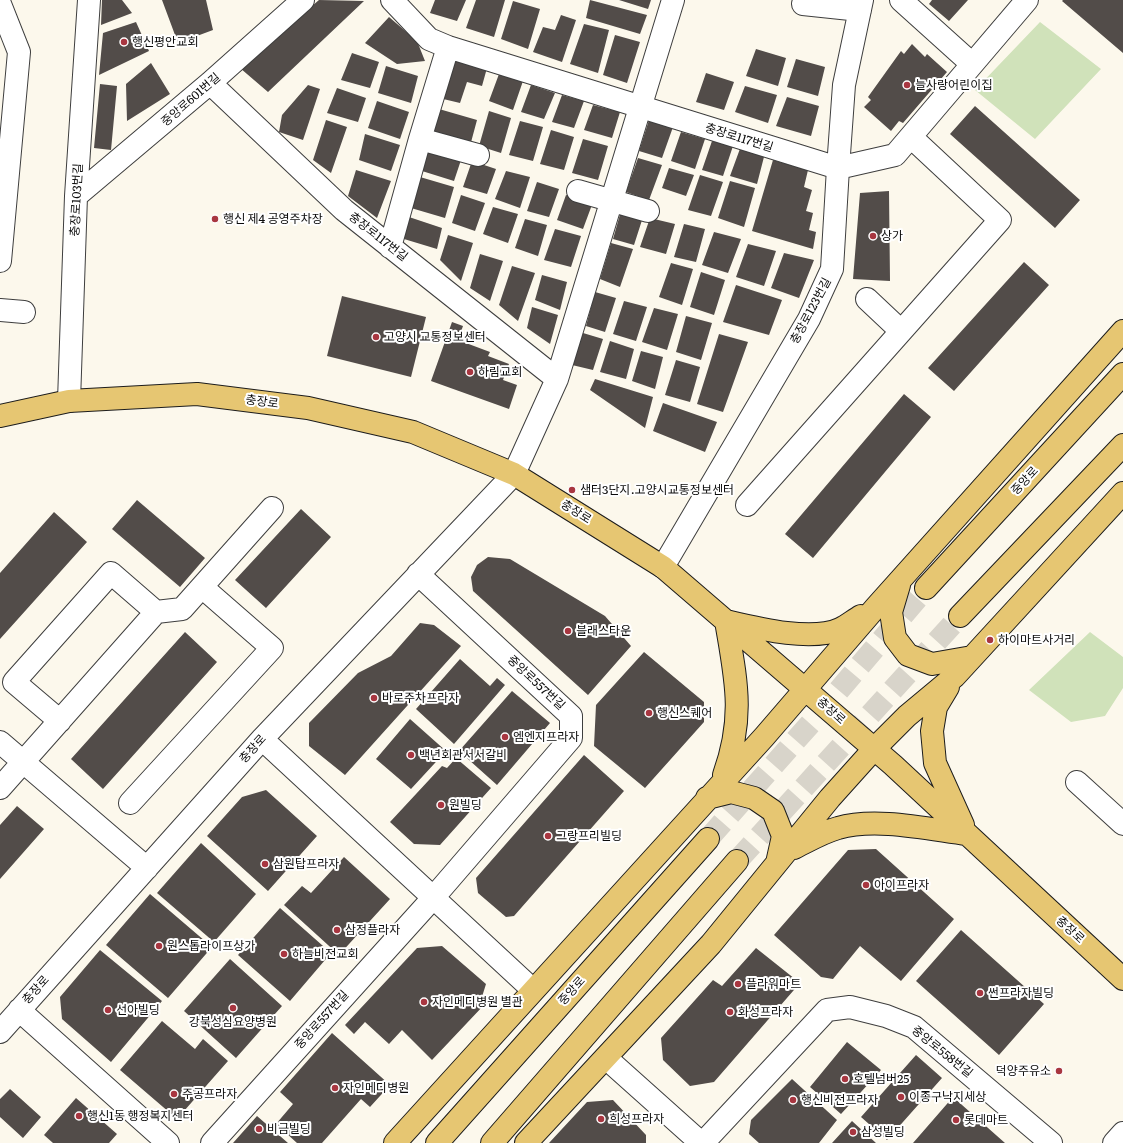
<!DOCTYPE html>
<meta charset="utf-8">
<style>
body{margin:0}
canvas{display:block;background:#fcf8ec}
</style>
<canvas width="1123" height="1143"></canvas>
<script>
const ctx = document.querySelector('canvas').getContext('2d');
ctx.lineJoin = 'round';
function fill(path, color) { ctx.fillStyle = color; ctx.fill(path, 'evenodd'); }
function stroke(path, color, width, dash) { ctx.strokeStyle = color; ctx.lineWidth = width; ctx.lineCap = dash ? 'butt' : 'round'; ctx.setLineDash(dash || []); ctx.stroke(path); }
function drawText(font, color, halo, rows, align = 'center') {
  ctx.font = font + ' Literata,"Noto Sans KR",serif'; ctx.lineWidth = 4; ctx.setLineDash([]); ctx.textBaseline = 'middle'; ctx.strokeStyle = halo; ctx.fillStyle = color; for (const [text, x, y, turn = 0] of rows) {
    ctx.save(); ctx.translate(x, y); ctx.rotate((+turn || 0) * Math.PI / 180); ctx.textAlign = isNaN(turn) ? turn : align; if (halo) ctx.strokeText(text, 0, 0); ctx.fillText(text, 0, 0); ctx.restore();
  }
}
fill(new Path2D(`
 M1040 22 1101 69 1035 139 975 90Z
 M1090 632 1123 657V688L1105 716 1071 722 1029 690Z`), '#d0e2ba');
fill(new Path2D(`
 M102 0H122L132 13 101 25Z
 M162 0H206L213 30 178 43Z
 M319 0 364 1 268 92 240 68Z
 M435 0H466L457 21 430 13Z
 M476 0H505L494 37 466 28Z
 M590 0 647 15 640 34 586 18Z
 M619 0H651L648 9Z
 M932 0H968L949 21 929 4Z
 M1063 0H1123V53L1062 1Z
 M513 1 540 9 528 49 501 39Z
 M561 15 576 20 562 62 533 52 543 27 555 30Z
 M389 17 417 41 425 61 397 64 365 43Z
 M136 22 149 51 99 75 103 33Z
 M584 24 609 30 598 73 570 64Z
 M615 35 640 42 627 83 603 75Z
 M912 44 925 57 927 54 947 72 903 123 899 121 891 131 864 107 871 100 868 97 901 51 904 54Z
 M756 49 786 58 778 86 746 76Z
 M352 53 379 62 370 88 341 80Z
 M460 59 487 68 482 86 467 82 460 103 439 98 451 63Z
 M796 59 825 67 818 96 787 87Z
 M151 63 170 94 127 121 126 84Z
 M386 66 418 76 411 103 378 93Z
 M706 73 734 82 724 110 696 102Z
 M499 74 523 81 513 110 489 101Z
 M100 84 117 86 111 150 94 148Z
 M308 85 320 89 303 140 279 132 282 115Z
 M531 85 555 93 544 119 521 112Z
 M745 86 777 95 768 123 735 112Z
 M337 88 366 98 358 122 327 113Z
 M562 95 584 101 574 128 552 122Z
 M787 97 819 106 811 136 776 126Z
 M377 101 409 112 400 139 368 128Z
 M593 105 620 112 612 138 584 130Z
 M975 106 1080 200 1055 228 950 134Z
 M439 109 477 120 470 146 431 134Z
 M489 111 511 118 501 153 479 146Z
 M326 120 347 127 331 173 313 160Z
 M649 120 673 127 662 158 639 151Z
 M520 121 543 127 533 161 509 155Z
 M551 130 574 137 564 170 540 164Z
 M681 132 705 139 695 169 671 161Z
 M365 134 400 145 391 171 359 160Z
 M583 139 608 146 598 180 572 173Z
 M712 141 733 146 723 176 702 170Z
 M741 146 765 153 757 184 730 176Z
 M427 150 461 160 454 181 422 171Z
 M638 158 662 165 649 200 626 192Z
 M773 160 808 170 804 187 812 190 806 211 813 213 809 230 816 232 813 249 752 231Z
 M472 161 496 169 487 194 463 187Z
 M669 168 694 175 686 196 662 188Z
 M356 170 391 181 377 218 348 196Z
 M506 171 530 177 520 208 495 199Z
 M700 175 723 182 711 216 688 210Z
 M420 177 454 187 445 218 411 208Z
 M730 181 755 188 744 227 718 218Z
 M537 182 559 189 549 217 527 211Z
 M889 191 890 281 853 279 860 193Z
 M461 195 485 203 475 231 452 223Z
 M566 195 593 202 583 229 557 220Z
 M493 207 518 214 508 243 483 234Z
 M621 211 643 217 634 245 613 239Z
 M409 217 442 228 437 249 404 239Z
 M650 218 675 224 666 254 640 247Z
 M525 219 547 225 538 256 515 248Z
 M684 224 705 229 696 262 674 257Z
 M555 229 581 236 571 267 544 260Z
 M714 232 741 239 728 273 702 265Z
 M448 235 473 243 461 281 440 260Z
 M611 243 633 249 620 287 600 279Z
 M748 244 776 251 764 286 736 277Z
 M784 253 814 260 799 298 771 288Z
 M480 254 503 261 490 301 470 288Z
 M1024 262 1049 285 954 391 928 368Z
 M671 263 693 269 682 305 659 297Z
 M512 266 535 273 518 321 499 305Z
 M701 272 725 280 714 315 690 307Z
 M542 275 567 282 560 310 535 300Z
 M736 285 782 300 769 335 723 322Z
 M595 292 616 298 605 332 586 326Z
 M342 296 426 317 411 377 327 356Z
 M624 301 647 307 636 341 613 334Z
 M532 307 558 315 550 344 527 328Z
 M654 308 678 314 667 350 642 342Z
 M686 316 712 323 701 360 676 352Z
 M452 322 463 326 458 340 490 352 488 356 509 364 503 380 517 385 509 409 431 381Z
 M583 333 603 339 593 370 572 365Z
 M719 334 748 342 723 412 697 404Z
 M610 341 634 349 626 379 600 372Z
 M641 351 663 357 655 389 632 381Z
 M676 360 700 367 690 402 665 395Z
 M595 379 653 397 645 428 590 390Z
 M904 394 931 417 813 558 785 534Z
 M663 403 717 422 705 452 653 431Z
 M137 500 205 558 180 587 112 529Z
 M301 509 331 537 266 608 235 580Z
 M54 512 87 542 0 639V573Z
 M488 557 510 559 605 616 631 646 588 695 473 591 471 577 477 565Z
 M420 623 434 625 461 646 345 775 309 746V723L358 673 391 656Z
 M185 632 217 662 103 789 71 759Z
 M644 652 704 702V722L645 788 594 746 596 705Z
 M460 659 490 686 497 678 505 685 454 744 416 709Z
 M512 691 550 723 497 785 459 751Z
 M410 719 446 751 411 789 376 759Z
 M584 755 624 791 514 916 506 917 478 893 476 878Z
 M456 758 491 788 440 845 414 844 390 822 442 766 447 768Z
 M266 790 317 836 268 891 207 836 242 797Z
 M17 806 44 829 0 879V825Z
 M201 843 256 894 214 942 157 893Z
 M876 849 954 919 901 981 860 946 833 979 821 977 774 935 848 850Z
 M344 857 390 899 339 955 284 905 302 886 311 893Z
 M150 894 212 947 168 998 106 945Z
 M280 908 331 953 290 1001 238 955Z
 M961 930 1044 1004 999 1055 916 981Z
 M442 946 486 984 481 1000 484 1005 432 1060 402 1030 389 1044 365 1022 354 1034 345 1025 417 948Z
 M756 948 800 983 714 1082 690 1086 663 1060 661 1038 713 980 722 986Z
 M100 950 162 1001 111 1062 62 1019 60 997Z
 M230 959 282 1006 236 1058 184 1011Z
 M162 1021 195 1049 203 1039 228 1061 177 1119 120 1070Z
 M332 1033 390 1085 370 1107 361 1099 322 1143H297L276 1124 293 1104 280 1092Z
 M847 1042 881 1070 841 1114 810 1087Z
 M916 1055 942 1078 887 1140 861 1117Z
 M792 1079 837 1120 819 1143H759L749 1134 751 1120Z
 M10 1089 41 1117 23 1138 0 1117V1099Z
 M953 1097 1005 1143H913Z
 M76 1098 117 1134 109 1143H53L44 1135Z
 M613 1100 646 1135V1143H549L587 1102Z
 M257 1116 288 1143H233Z
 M852 1121 876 1143H832Z`), '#524c49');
stroke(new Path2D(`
 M708 839 811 723 926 588
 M737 861 960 616`), '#d8d4ca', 22, [22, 11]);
const minor = new Path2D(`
 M392 0 429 39 448 47 838 168 895 155 1027 0
 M901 0 972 64
 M0 4 19 52 0 261
 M803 4 860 10
 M210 83 344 210 557 379
 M420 139 478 155
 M578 191 648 211
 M76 196 210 83 303 0
 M390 247 420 139 448 47
 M867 299 901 331
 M0 310 24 312
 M69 401 76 196 89 0
 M747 505 1000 220 911 137
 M663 567 809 319 832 269 838 168 844 85 862 0
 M60 721 14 682 111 573 156 612
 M262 739 533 990
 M0 742 147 868
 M1077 782 1123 824
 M0 788 156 612 182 609 272 508
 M130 803 272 648 202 587
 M19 1010 168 1143
 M0 1032 262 739 514 474 557 379 673 0
 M606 1058 701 1143
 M212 1143 433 898 571 738V716L418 574
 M703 1143 827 1010 850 1007 886 1016 914 1027 1051 1143
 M1114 1143 1123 1133`);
const major = new Path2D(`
 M0 416 69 401 197 394 308 408 413 432 514 474 663 567 893 765 1123 979
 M899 585 891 612 895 638 908 655 932 664 972 657
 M926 588 1123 374
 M960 616 1123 445
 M948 687 936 707 932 731 935 763 963 825
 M724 775C745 716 736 680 726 621 756 628 811 642 840 629 847 626 854 620 861 616
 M707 798 731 792 754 798 773 811 783 836 777 863
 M794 848C808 841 823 832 838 828 875 817 928 829 967 834
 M395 1143 764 737 876 607 1123 331
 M437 1143 708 839
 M492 1143 737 861
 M526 1143 711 944 830 798 874 749 907 716 955 676 1123 493`);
stroke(minor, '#3e3e3e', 24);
stroke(major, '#1c1c1c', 24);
stroke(minor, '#fff', 22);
stroke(major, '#e6c672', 22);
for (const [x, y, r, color] of [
 [124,42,4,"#a83640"],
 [907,85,4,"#a83640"],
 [215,219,4,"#a83640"],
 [873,236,4,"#a83640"],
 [376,337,4,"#a83640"],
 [470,372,4,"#a83640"],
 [572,490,4,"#a83640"],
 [568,631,4,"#a83640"],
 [990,640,4,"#a83640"],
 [374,698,4,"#a83640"],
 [649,713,4,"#a83640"],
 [505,737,4,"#a83640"],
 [411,755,4,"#a83640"],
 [441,805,4,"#a83640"],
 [548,836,4,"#a83640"],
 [265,864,4,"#a83640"],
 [866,885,4,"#a83640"],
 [337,930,4,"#a83640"],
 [159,946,4,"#a83640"],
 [284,954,4,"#a83640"],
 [738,984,4,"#a83640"],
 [980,993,4,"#a83640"],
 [424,1002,4,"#a83640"],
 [233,1008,4,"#a83640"],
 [108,1010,4,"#a83640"],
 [730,1012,4,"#a83640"],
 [1059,1071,4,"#a83640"],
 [845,1079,4,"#a83640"],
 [335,1088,4,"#a83640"],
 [174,1094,4,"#a83640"],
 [901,1097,4,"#a83640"],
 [793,1100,4,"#a83640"],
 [79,1116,4,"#a83640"],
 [601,1119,4,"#a83640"],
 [956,1120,4,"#a83640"],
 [259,1129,4,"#a83640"],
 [853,1132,4,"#a83640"]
]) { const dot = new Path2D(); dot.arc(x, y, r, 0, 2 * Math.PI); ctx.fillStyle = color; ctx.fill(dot); stroke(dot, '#fff', 1.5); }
drawText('12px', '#0b0b0b', '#fff', [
 ["행신평안교회",132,42],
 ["늘사랑어린이집",915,85],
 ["행신 제4 공영주차장",223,219],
 ["상가",881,236],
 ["고양시 교통정보센터",384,337],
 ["하림교회",478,372],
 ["샘터3단지.고양시교통정보센터",580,490],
 ["블래스타운",576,631],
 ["하이마트사거리",998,640],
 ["바로주차프라자",382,698],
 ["행신스퀘어",657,713],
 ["엠엔지프라자",513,737],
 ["백년회관서서갈비",419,755],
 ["원빌딩",449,805],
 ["그랑프리빌딩",556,836],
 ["삼원탑프라자",273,864],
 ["아이프라자",874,885],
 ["삼정플라자",345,930],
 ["원스톱라이프상가",167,946],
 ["하늘비전교회",292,954],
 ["플라워마트",746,984],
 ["썬프라자빌딩",988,993],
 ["자인메디병원 별관",432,1002],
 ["선아빌딩",116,1010],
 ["화성프라자",738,1012],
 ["강북성심요양병원",233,1022,"center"],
 ["덕양주유소",1051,1071,"right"],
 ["호텔넘버25",853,1079],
 ["자인메디병원",343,1088],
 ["주공프라자",182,1094],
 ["이종구낙지세상",909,1097],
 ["행신비전프라자",801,1100],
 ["행신1동 행정복지센터",87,1116],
 ["희성프라자",609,1119],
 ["롯데마트",964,1120],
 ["비금빌딩",267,1129],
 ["삼성빌딩",861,1132]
], 'left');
drawText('12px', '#0b0b0b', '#fff', [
 ["중앙로601번길",191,100,-41],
 ["충장로117번길",739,138,17],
 ["충장로103번길",77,200,-87],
 ["충장로117번길",378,237,38],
 ["충장로123번길",811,311,-62],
 ["충장로",262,402,8],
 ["중앙로",1025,481,-47],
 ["충장로",576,512,32],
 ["중앙로557번길",536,683,43],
 ["충장로",831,711,42],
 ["충장로",253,749,-48],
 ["충장로",1070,930,43],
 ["충장로",36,990,-48],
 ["중앙로",572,991,-48],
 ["중앙로557번길",322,1020,-48],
 ["중앙로558번길",942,1052,39]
]);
</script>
